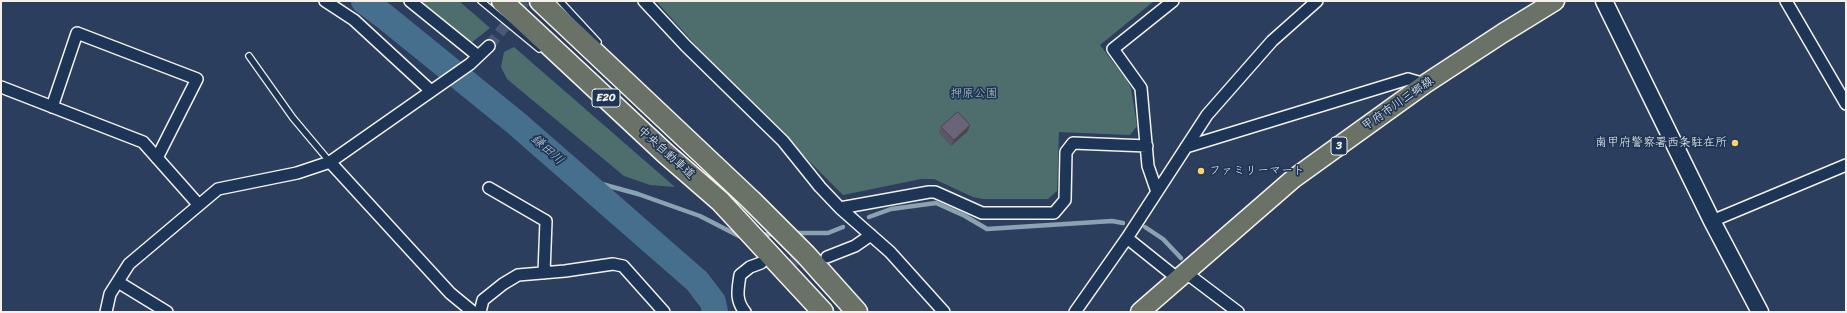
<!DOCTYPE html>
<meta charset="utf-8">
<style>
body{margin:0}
#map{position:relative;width:1847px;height:313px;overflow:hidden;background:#2c3e5e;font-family:Sriracha,sans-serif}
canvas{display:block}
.frame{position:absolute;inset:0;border:2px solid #f4f1e8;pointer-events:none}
</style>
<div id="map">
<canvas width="1847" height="313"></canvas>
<div class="frame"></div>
</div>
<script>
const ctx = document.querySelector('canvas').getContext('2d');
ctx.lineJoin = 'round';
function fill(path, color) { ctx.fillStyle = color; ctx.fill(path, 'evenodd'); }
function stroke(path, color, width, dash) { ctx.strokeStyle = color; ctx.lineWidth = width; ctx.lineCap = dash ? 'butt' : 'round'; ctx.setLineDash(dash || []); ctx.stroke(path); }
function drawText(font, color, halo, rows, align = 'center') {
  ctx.font = font + ' Sriracha,"Klee One",sans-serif'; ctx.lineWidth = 3.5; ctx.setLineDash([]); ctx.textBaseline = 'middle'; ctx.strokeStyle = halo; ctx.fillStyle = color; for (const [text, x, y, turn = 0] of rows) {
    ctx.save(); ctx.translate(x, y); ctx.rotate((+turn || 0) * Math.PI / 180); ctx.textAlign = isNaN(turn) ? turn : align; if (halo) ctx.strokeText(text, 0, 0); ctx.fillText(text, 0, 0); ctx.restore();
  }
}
fill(new Path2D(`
 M419 1H459L490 28 471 43Z
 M656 1H1154L1100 45 1126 79 1131 88 1137 126 1130 135 1059 132 1057 191 1048 199H983L973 197 934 179H921L843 195 802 154 787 135 700 50Z
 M514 47 675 187 650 185 624 176 507 79 501 67 504 52Z`), '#4e6e6d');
stroke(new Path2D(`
 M580 178 638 194 700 216 739 236H744
 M869 217 891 209 936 203 965 216 987 229 1112 221 1123 223
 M1145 227 1163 239 1181 258
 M793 233H828L843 227
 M759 235 776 234`), '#8ba3b1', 4.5);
stroke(new Path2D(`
 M364 1 384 16 516 123 697 281 713 302 715 312`), '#456f8d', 26);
stroke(new Path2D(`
 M489 46 525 1
 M774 262 811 259`), '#4a5973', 11, [11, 5.5]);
const lane = new Path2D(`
 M481 1 539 49
 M560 1 598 42
 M249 56 293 118 330 162`);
const street = new Path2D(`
 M325 1 354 20 431 91
 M410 1 478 56
 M644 1 686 46 783 141 820 187 840 208 890 252 944 312
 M1786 1 1846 104
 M1 87 143 142 198 204
 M52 107 77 33 197 79 157 158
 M1186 147 1408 79 1425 84
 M330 162 450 293 473 312
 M489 188 546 221 544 273
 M1157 192 1148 166 1141 88 1113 49 1173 1
 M840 208 929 192H935L982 213H1054L1065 200 1066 152 1073 143 1147 146
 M1712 221 1846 165
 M1127 238 1177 278
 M827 257 855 246 871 235
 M1185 272 1238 312
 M118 282 167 312
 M106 312 110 294 129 264 218 189 297 173 330 162 470 64 489 46
 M480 312 483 300 503 284 518 275 565 271 613 264 623 266 664 312
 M745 312C735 300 738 289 740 275L750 267 761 263
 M1075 312 1127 238 1207 115 1272 41 1317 1`);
const secondary = new Path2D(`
 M1604 1 1712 221 1760 312`);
const primary = new Path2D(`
 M1140 312 1293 179 1425 84 1503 33 1555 1`);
const highway = new Path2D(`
 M502 1 666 154 720 201 823 312
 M540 1 751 200 806 255 857 312`);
stroke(lane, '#f4f1e8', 8);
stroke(street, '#f4f1e8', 14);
stroke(secondary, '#f4f1e8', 19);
stroke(primary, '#f4f1e8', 21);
stroke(highway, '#f4f1e8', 23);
stroke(lane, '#1d3557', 5.5);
stroke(street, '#1d3557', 11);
stroke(secondary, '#1d3557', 16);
stroke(primary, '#6a7166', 18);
stroke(highway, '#6a7166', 20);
fill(new Path2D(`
 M941 127 968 131 951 146 939 133Z`), '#5a5667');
fill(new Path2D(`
 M970 125 968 131 951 146 954 140Z`), '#4a4654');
const building = new Path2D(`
 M958 112 970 125 954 140 941 127Z`);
fill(building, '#696478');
stroke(building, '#4a4654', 1);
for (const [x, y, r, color] of [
 [1735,143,4,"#ffd166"],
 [1201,171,4,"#ffd166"]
]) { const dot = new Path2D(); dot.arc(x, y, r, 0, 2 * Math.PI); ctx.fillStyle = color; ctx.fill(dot); stroke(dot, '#1d3557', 1.5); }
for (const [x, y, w] of [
 [606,98,28],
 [1339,146,16]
]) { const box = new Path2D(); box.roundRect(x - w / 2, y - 9, w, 18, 3); ctx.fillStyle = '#1d3557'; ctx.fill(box); stroke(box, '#f4f1e8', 1); }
drawText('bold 11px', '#f4f1e8', null, [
 ["E20",606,98],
 ["3",1339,146]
]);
drawText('12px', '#bac3bd', '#1d3557', [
 ["押原公園",974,94]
]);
drawText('12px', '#f4f1e8', '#1d3557', [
 ["甲府市川三郷線",1398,104,-35],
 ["中央自動車道",666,153,42]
]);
drawText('12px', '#f4f1e8', '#1d3557', [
 ["南甲府警察署西条駐在所",1727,143],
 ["ファミリーマート",1209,171,"left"]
], 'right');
drawText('italic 13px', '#b7c4c8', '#1d3557', [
 ["鎌田川",547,150,41]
]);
</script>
